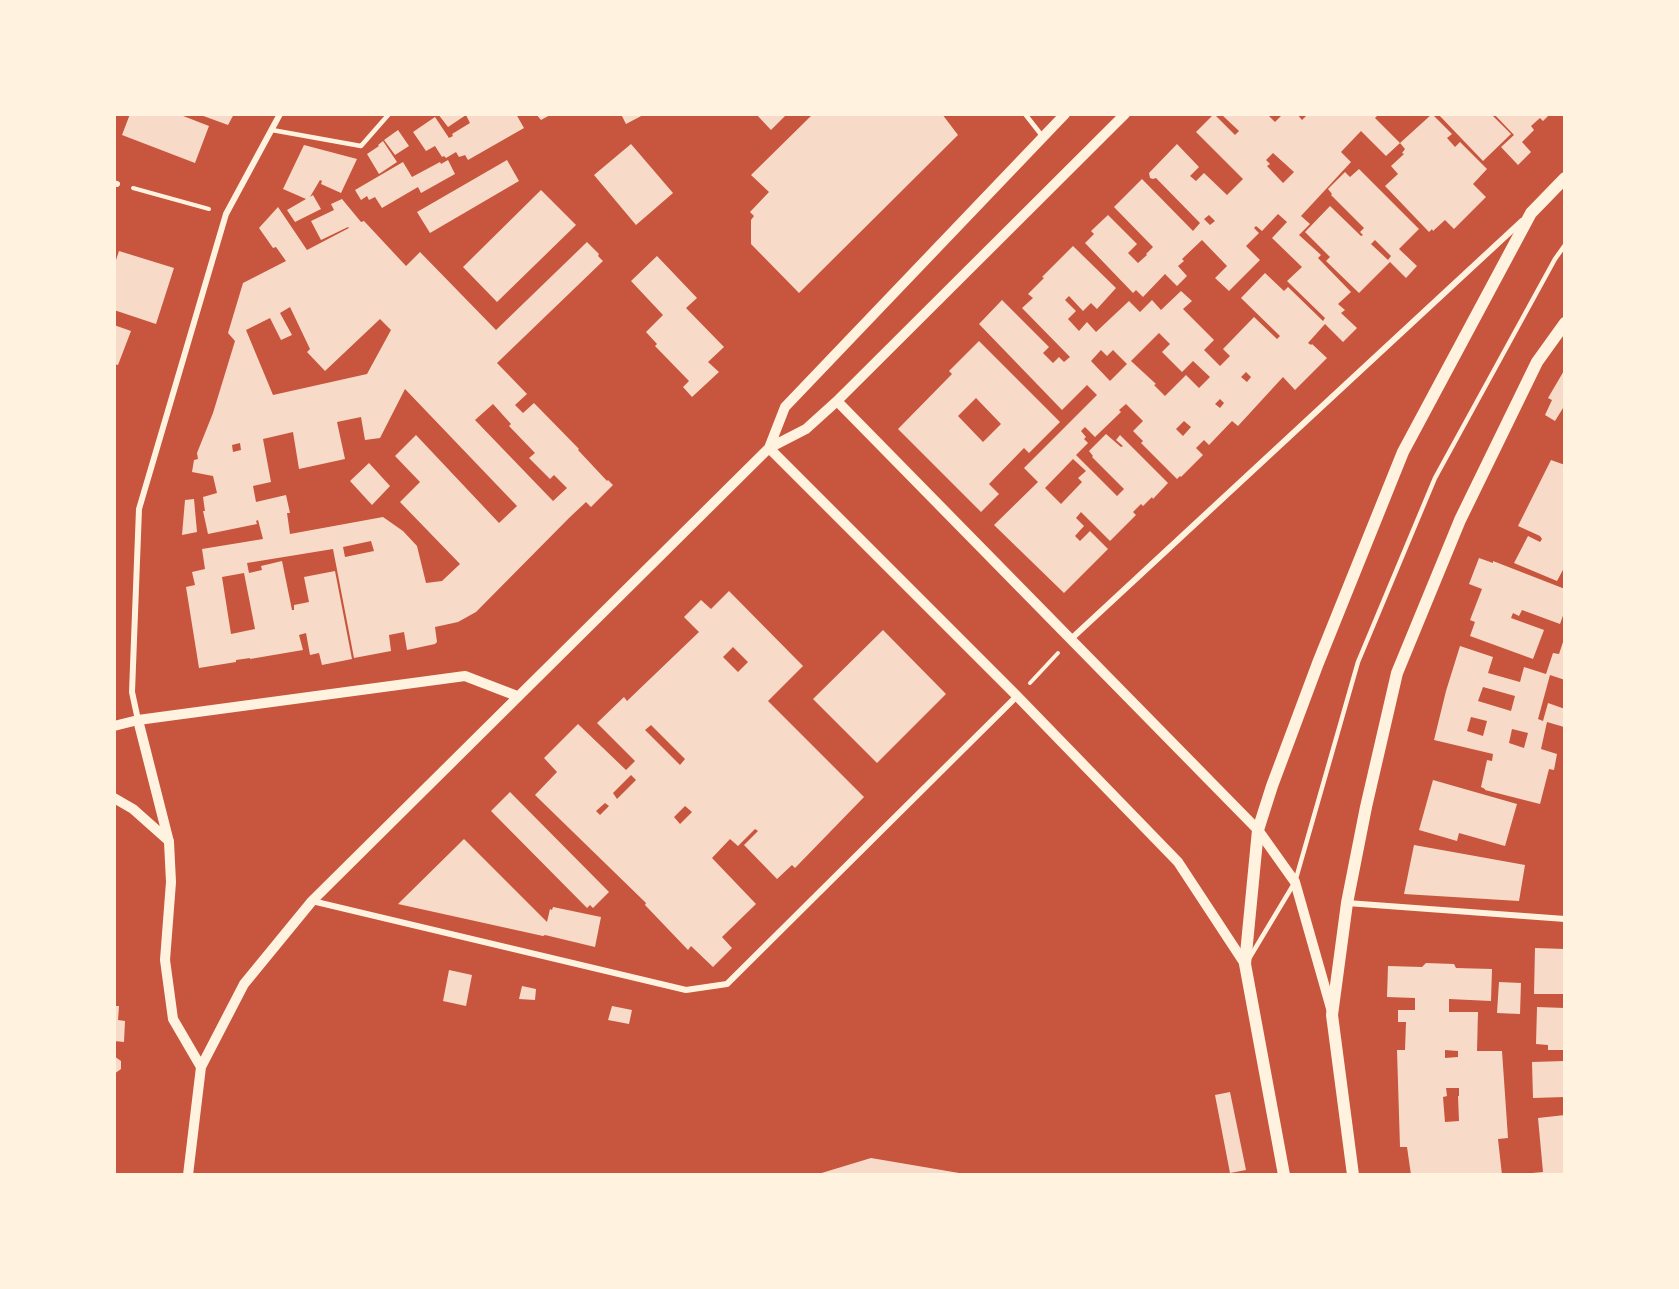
<!DOCTYPE html>
<style>
body{margin:0}
#map{position:relative;width:1679px;height:1289px;overflow:hidden;background:#c8553d;font-family:"Varela Round",sans-serif}
canvas{display:block}
.frame{position:absolute;inset:0;border:116px solid #fff3e0;pointer-events:none}
</style>
<div id="map">
<canvas width="1679" height="1289"></canvas>
<div class="frame"></div>
</div>
<script>
const ctx = document.querySelector('canvas').getContext('2d');
ctx.lineJoin = 'round';
function fill(path, color) { ctx.fillStyle = color; ctx.fill(path, 'evenodd'); }
function stroke(path, color, width, dash) { ctx.strokeStyle = color; ctx.lineWidth = width; ctx.lineCap = dash ? 'butt' : 'round'; ctx.setLineDash(dash || []); ctx.stroke(path); }
fill(new Path2D(`
 M130 114H178L209 126 195 163 122 135Z
 M198 114H234L228 125Z
 M438 114H516L524 128 468 160 465 155 459 157 456 152 446 158 444 156 442 157 435 146 426 151 413 132 435 117 449 138 453 136 452 134 470 123 466 115 448 127Z
 M536 114H552L541 120Z
 M621 114H645L626 124Z
 M756 114H787L771 130Z
 M813 114H942L958 135 799 293 751 244V220L754 216 750 212 769 192 751 175Z
 M1214 114 1235 135 1239 131 1221 114H1267L1275 122 1283 114H1297L1302 120 1308 114H1379L1375 118 1400 143 1432 114 1452 134 1447 138 1455 147 1460 142 1487 169 1473 184 1486 197 1454 229 1445 220 1433 231 1432 229 1429 232 1385 186 1398 174 1391 166 1404 154 1402 153 1405 149 1400 143 1386 156 1361 131 1341 152 1351 162 1301 216 1310 224 1299 235 1321 255 1318 258 1351 292 1338 304 1345 310 1341 313 1357 328 1343 342 1325 324 1308 343 1311 345 1312 344 1327 358 1295 390 1283 377 1238 426 1232 421 1209 445 1204 440 1196 448 1203 455 1181 477 1180 476 1177 479 1141 443 1143 441 1133 431 1143 421 1126 404 1119 410 1121 412 1095 437 1085 427 1081 431 1086 437 1084 439 1088 443 1076 455 1117 496 1124 489 1092 457 1093 456 1089 451 1106 434 1121 447 1123 446 1116 440 1120 435 1168 483 1153 499 1152 497 1143 506 1141 504 1133 512 1136 515 1110 541 1081 512 1076 518 1084 526 1075 536 1080 541 1090 531 1108 549 1064 593 994 525 1038 482 1024 468 1097 395 1087 385 1062 410 979 324 1002 300 1049 347 1043 353 1053 363 1059 357 1064 362 1070 357 1022 308 1033 298 1028 294 1044 278 1042 277 1073 246 1116 288 1097 309 1091 303 1083 311 1069 296 1065 300 1076 311 1068 319 1079 331 1087 322 1096 332 1129 301 1140 312 1152 300 1161 310 1181 291 1192 301 1183 309 1214 340 1204 350 1220 366 1230 356 1223 349 1254 317 1277 339 1280 336 1241 298 1265 273 1284 291 1288 287 1323 321 1325 318 1287 281 1302 267 1272 238 1287 222 1278 214 1262 231 1256 226 1254 228 1259 233 1246 246 1260 260 1229 291 1215 278 1227 266 1202 240 1182 259 1184 261 1178 266 1187 276 1177 286 1165 274 1143 297 1136 290 1133 293 1085 243 1094 234 1091 231 1108 215 1137 244 1128 253 1138 263 1147 255 1146 254 1153 247 1114 207 1142 179 1193 231 1200 223 1156 178 1153 179 1150 178 1149 173 1177 144 1199 167 1190 176 1196 181 1204 173 1227 195 1243 179 1196 132ZM1273 153 1294 172 1283 183 1267 166 1270 164 1266 160ZM1209 215 1215 221 1210 225 1204 219ZM1159 333 1170 344 1162 352 1182 372 1193 361 1210 377 1199 388 1186 375 1165 396 1154 385 1156 384 1131 361ZM1101 350 1107 356 1113 350 1127 364 1110 381 1091 361ZM1246 372 1251 377 1247 382 1241 377ZM1220 399 1224 403 1220 408 1215 404ZM1184 421 1191 427 1183 436 1176 429ZM1073 459 1086 471 1078 478 1082 482 1061 504 1045 488Z
 M1438 114H1491L1511 134 1483 161Z
 M1494 114H1550L1543 121 1540 118 1531 126 1534 130 1522 142 1531 152 1518 165 1501 147 1514 135Z
 M398 130 409 146 395 155 384 140Z
 M383 141 397 162 379 174 367 154 379 146 378 145Z
 M631 144 673 193 636 225 594 175Z
 M304 145 357 159 341 193 321 184 322 181 320 180 310 197 313 195 321 209 295 222 287 210 306 199 283 189Z
 M448 160 455 174 421 193 418 187 382 208 375 197 369 200 367 196 361 200 355 190 403 162 412 177 440 162 441 164Z
 M507 160 519 181 430 233 417 212Z
 M1359 169 1419 229 1399 249 1417 266 1406 278 1390 262 1359 293 1326 261 1330 257 1305 232 1330 206 1361 236 1363 235 1360 232 1364 228 1331 195 1332 194 1328 189 1345 172 1350 177ZM1375 240 1391 256 1388 260 1371 244Z
 M541 190 576 225 497 302 463 267Z
 M342 199 361 222 364 221 406 266 420 252 496 330 587 242 599 254 598 256 603 261 497 363 527 394 515 405 523 413 534 403 579 449 578 450 607 481 608 480 613 485 591 507 586 502 569 518 476 612 458 622 435 627 437 642 435 644 407 650 404 632 389 635 391 651 354 658 333 549 247 563 249 573 262 570 261 566 282 561 292 610H294V605L309 602 304 577 335 571 352 659 322 665 319 653 310 655 306 633 299 635 303 650 250 659V658L236 660V662L199 668 186 587 195 585 192 572 205 569 202 549 263 539 258 520 256 521 257 524 208 534 203 511H205L203 497 217 493 213 476 192 472 194 460 198 459 197 453 213 413 235 341 228 333 243 283 286 261 276 247 273 248 259 228 278 207 307 250 349 228 348 227 321 240 311 221 334 210 331 204ZM290 307 310 349 307 352 325 371 380 319 391 330 367 374 273 395 246 330 270 318 281 340 292 335 280 313ZM405 389 517 506 499 523 416 435 395 456 420 482 400 502 460 564 442 581 426 583 417 546 403 531 383 517 290 534 287 513H290L286 495 256 502 253 486 271 482 263 439 293 432 299 469 345 459 337 422 361 417 365 440 380 438ZM493 404 511 424 509 426 535 453 529 458 550 479 554 475 567 488 553 501 475 420ZM240 443 241 450 233 452 232 445ZM371 541 374 551 345 557 343 547ZM244 573 255 629 231 634 222 577Z
 M119 251 174 268 156 324 114 310V266Z
 M657 256 697 298 686 308 724 347 708 362 719 372 692 397 683 387 689 381 655 346 657 344 646 332 663 315 631 281Z
 M114 325 131 331 118 365 114 364Z
 M979 341 1060 422 1029 453 1024 448 989 484 999 494 981 512 898 429 952 374 949 371ZM976 398 1001 424 983 442 958 416Z
 M1565 369V409L1563 408 1555 421 1545 415 1552 400 1548 398Z
 M1551 460 1565 465V566L1557 581 1514 563 1528 536 1540 542 1542 539 1540 536 1518 526Z
 M369 463 390 486 372 505 350 481Z
 M194 499 197 532 182 535 185 500Z
 M1479 558 1493 563V561L1565 589V610L1560 624 1522 610 1519 616 1513 613 1511 618 1544 630 1533 659 1470 636 1475 622 1470 620 1482 589 1469 584Z
 M729 591 803 666 768 701 864 797 795 868 792 865 777 879 744 845 758 831 755 829 738 846 730 839 712 858 756 904 722 937 732 948 713 967 691 946 688 950 645 905 646 903 535 795 557 772 544 758 578 724 626 770 635 761 597 723 624 697 627 701 699 632 684 617 701 600 711 609ZM733 647 748 662 738 672 723 657ZM651 725 685 759 680 765 645 730ZM631 775 636 780 617 799 613 793ZM605 803 609 806 600 815 596 811ZM685 806 692 812 680 824 674 817Z
 M883 630 946 694 877 763 813 699Z
 M1565 636V680L1550 675 1538 719 1543 721 1548 703 1565 709 1564 727 1547 722 1541 749 1557 754 1554 770 1549 769 1540 804 1485 790V789L1481 787 1487 760 1492 761 1493 754 1434 740 1446 691 1460 646 1493 657 1488 673 1520 682 1524 667 1546 674 1553 653 1559 654ZM1483 687 1515 696 1511 711 1478 701ZM1471 717 1487 721 1483 736 1467 731ZM1512 729 1528 733 1524 748 1509 743Z
 M1433 780 1517 804 1505 846 1459 833 1457 841 1419 830Z
 M510 792 609 892 593 908 590 905 587 908 491 811Z
 M464 839 547 922 550 909 552 910 553 907 601 917 595 947 545 935 543 936 398 904Z
 M1414 845 1525 865 1519 901 1404 894Z
 M1535 948 1565 949V994H1534Z
 M1426 963 1454 964 1456 968 1492 969 1491 1001 1449 999V1012H1478L1477 1051H1502L1508 1138 1498 1139 1502 1175H1411L1407 1147H1400L1397 1050H1405L1406 1022H1398V1010H1415V998L1387 997 1388 966 1422 967ZM1445 1050 1458 1051V1057L1445 1058ZM1446 1088H1459V1096H1458L1459 1121 1445 1122 1443 1097 1447 1096Z
 M449 970 472 975 466 1006 443 1001Z
 M1499 982 1521 983 1520 1014 1497 1013Z
 M522 986 536 989 535 1000 519 999Z
 M114 1006H119L118 1020 125 1021 124 1042 114 1041Z
 M612 1006 632 1010 629 1024 608 1020Z
 M1537 1007 1565 1008V1050H1548V1045L1536 1044Z
 M114 1056 121 1061V1069L114 1074Z
 M1564 1061 1565 1097 1533 1098 1532 1062Z
 M1230 1092 1246 1170 1230 1173 1215 1095Z
 M1565 1115V1175H1532V1173L1543 1172 1538 1118Z
 M871 1158 965 1174V1175H815Z`), '#f7dbc8');
stroke(new Path2D(`
 M133 188 209 209
 M1030 683 1058 653`), '#fff3e0', 4);
stroke(new Path2D(`
 M1025 114 1043 137
 M272 130 361 146 389 114
 M1250 957 1295 882 1358 662 1435 478 1555 259 1565 245`), '#fff3e0', 4.5);
stroke(new Path2D(`
 M114 183 117 184
 M1071 639 1522 221
 M138 720 132 692 139 509 226 214 280 114
 M312 901 686 990 727 984 1017 696
 M1347 903 1565 919`), '#fff3e0', 6);
stroke(new Path2D(`
 M837 401 1258 830 1295 882 1332 1012
 M769 448 1017 696 1178 862 1245 964
 M769 448 785 407 1065 114
 M138 720 169 842 171 882 165 960 173 1019 201 1067
 M114 726 138 720 465 676 517 696
 M114 798 133 809 169 841
 M188 1175 201 1067 244 984 312 901 769 448 806 429 837 401 1125 114`), '#fff3e0', 10);
stroke(new Path2D(`
 M1284 1175 1245 964 1258 830 1272 786 1318 663 1403 452 1531 213 1565 178
 M1353 1175 1332 1015 1347 903 1366 807 1397 673 1460 520 1537 362 1565 323`), '#fff3e0', 12);
</script>
